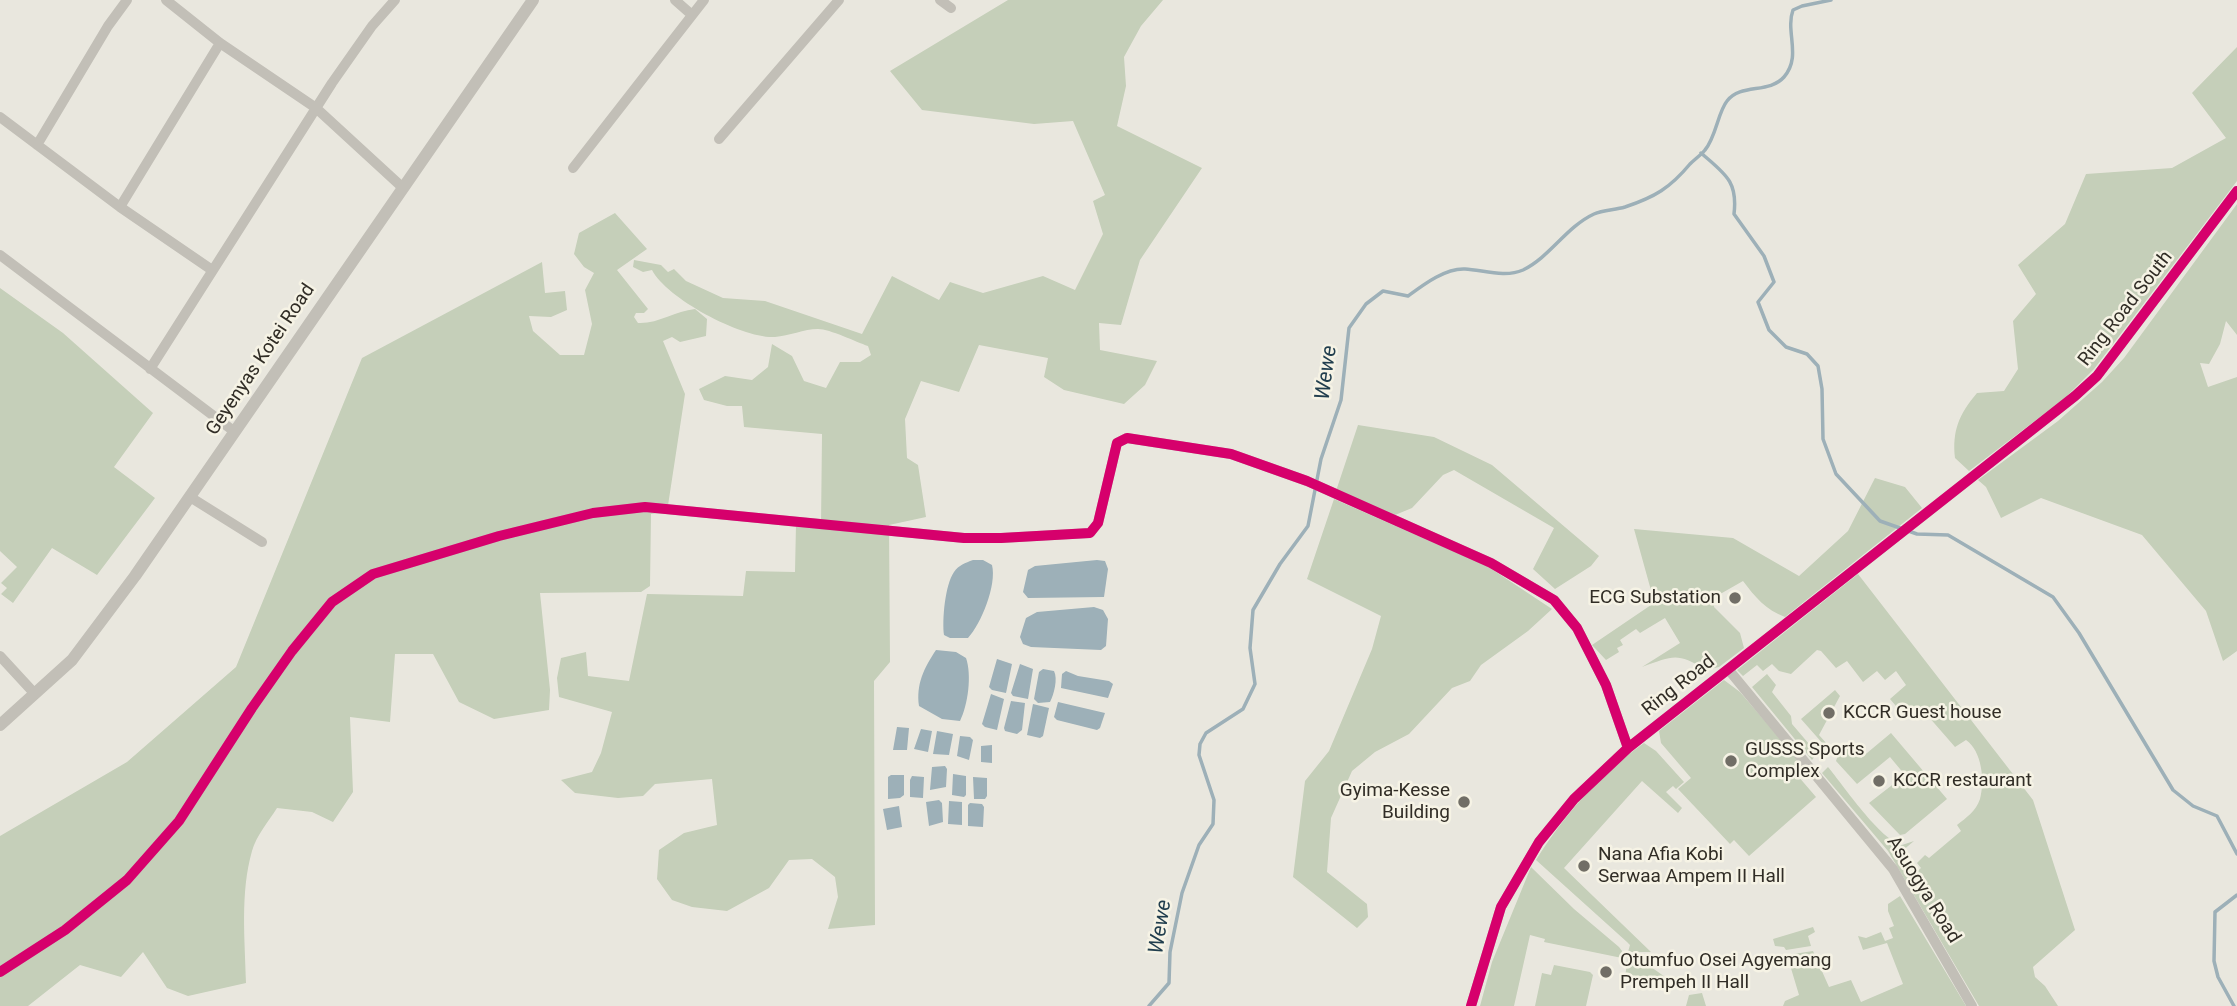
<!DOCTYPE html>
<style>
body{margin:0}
canvas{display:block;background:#e9e7de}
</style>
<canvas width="2237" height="1006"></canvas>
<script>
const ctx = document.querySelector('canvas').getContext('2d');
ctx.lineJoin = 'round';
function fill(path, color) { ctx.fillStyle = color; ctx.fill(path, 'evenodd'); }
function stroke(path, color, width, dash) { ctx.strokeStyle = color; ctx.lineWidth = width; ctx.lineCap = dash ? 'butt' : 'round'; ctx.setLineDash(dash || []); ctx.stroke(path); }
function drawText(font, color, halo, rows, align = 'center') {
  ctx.font = font + ' Roboto,sans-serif'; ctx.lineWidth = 5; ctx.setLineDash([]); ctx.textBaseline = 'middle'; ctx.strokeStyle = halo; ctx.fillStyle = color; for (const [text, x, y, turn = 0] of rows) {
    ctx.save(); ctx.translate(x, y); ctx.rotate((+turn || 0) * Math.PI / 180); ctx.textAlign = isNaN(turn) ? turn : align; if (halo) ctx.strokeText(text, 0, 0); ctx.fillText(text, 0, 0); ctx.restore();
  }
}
fill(new Path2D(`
 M1008 0H1163L1141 26 1124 57 1126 86 1117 126 1202 168 1140 260 1121 325 1099 323 1100 350 1157 361 1145 385 1124 404 1064 390 1044 377 1048 358 979 345 959 392 921 381 905 419 907 458 918 465 926 517 889 525 890 662 874 681 875 925 828 929 838 897 835 877 812 859 789 860 769 888 727 911 692 907 672 900 657 879 659 850 684 833 717 825 712 779 655 784 643 796 618 798 575 793 561 780 592 772 601 753 612 712 559 697 557 678 561 658 586 652 588 676 629 681 647 594 743 596 746 571 795 572 796 524 821 526 822 434 744 427 742 406H727L704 400 699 389 725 376 752 380 768 367 772 344 792 356 804 381 826 388 840 362H860L871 355 868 346C856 342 830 329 818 329 804 329 789 336 775 337 743 339 667 299 652 270L643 272 633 267 634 260 661 265 668 272 674 269 686 281 723 298 765 301 862 334 892 276 939 300 950 282 983 293 1043 276 1075 290 1103 234 1093 201 1105 195 1073 121 1034 124 922 110 890 71Z
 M2237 47V181L2094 369 2065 398 1969 471 1955 458C1952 431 1959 414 1977 393L2004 391 2018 369 2013 321 2036 294 2018 265 2065 224 2086 174 2172 168 2226 138 2192 93Z
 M2237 204V335L2226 321 2220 344 2209 364 2200 363 2208 387 2237 377V651L2223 661 2206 611 2142 535 2041 498 2001 518 1986 487 1978 480 2058 421 2102 382 2124 358Z
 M615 213 647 249 617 270 648 309 644 313H636L634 317 638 323C658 324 675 311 695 309L707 319 706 336 680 342 672 337 663 341 685 394 667 512 651 514 650 586 641 592 540 593 550 690 549 710 494 719 459 702 433 654H395L390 722 350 717 353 792 333 822 312 812 277 808C269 821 256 836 252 851 240 893 245 940 246 983L188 996 167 988 143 952 121 977 80 965 28 1006H0V836L127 762 236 667 362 358 542 262 545 293 565 291 567 310 551 317 529 316 533 331 560 355H584L592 324 585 290 594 273 584 267 574 254 579 233Z
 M0 288 63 333 153 413 114 467 155 498 97 575 52 548 13 603 1 594 7 588 1 583 17 567 0 551Z
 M1358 425 1434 437 1492 465 1599 556 1591 566 1555 589 1533 569 1554 528 1454 470 1443 475 1412 508 1395 515 1336 491Z
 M1875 478 1905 487 1922 508 1785 617C1766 610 1755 597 1743 581L1715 597 1714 607 1740 633 1744 648 1719 667 1706 670C1676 652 1674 656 1642 667L1680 643 1665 618 1640 633 1636 629 1620 640 1623 645 1617 648 1619 652 1606 660 1592 645 1651 605 1647 598 1652 594 1634 529 1733 538 1799 576 1848 531Z
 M1334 499 1487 566 1552 609 1528 631 1481 665 1470 681 1452 688 1409 734 1375 752 1352 771 1331 818 1327 872 1367 904 1368 917 1357 928 1293 877 1305 781 1329 751 1372 649 1381 616 1307 579Z
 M1858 574 2033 800 2075 930 2033 967 2035 977 2045 986 2058 1006H1979L1888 851 1822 773 1828 767C1843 785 1881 841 1902 845L1914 841 1896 856 1912 876 1921 868 1917 863 1925 855 1929 858 1961 831 1957 825C1966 818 1976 811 1980 799 1985 781 1982 751 1966 740L1955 747 1921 708 1907 719 1890 699 1906 685 1896 671 1885 680 1877 671 1863 682 1847 661 1836 668 1821 651 1817 650 1791 674 1779 671 1772 664 1763 671 1757 665 1743 676 1737 670Z
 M1767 674 1776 685 1772 692 1791 716 1792 724 1815 751V756L1812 760 1752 687Z
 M1724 680 1740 692 1806 769 1798 776 1816 797 1749 856 1734 840 1730 844 1678 789 1691 778 1661 743 1659 731Z
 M1835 690 1840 696 1819 735 1827 744 1824 745 1801 719Z
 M1891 733 1947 799 1905 834 1900 835 1869 803 1905 775 1890 757 1857 784 1836 761 1840 749 1847 743 1861 758Z
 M1644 743 1656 751 1684 782 1676 789 1673 786 1666 792 1682 808 1678 813 1642 781 1564 868 1651 952H1628L1630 945 1627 942 1536 860C1564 815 1600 774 1644 743Z
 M1531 867 1574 909 1619 947 1622 951V958L1544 942 1545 939 1530 935 1514 1006H1480L1492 962Z
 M1900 896 1966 1006H1783L1785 1001 1799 995 1787 955 1813 951 1829 987 1851 980 1861 1002 1903 984 1887 943 1863 950 1858 936 1866 938 1881 932 1885 941 1893 938 1889 928 1894 926 1888 911V904Z
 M1813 927 1815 932 1808 936 1811 946 1786 950 1784 947 1775 946 1773 939Z
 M1634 955 1668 979 1669 982 1625 977 1628 957Z
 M1554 965 1590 972 1593 975 1586 1006H1535L1542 973 1551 975Z
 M1702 993 1706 1006H1686L1689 995Z`), '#c5cfb9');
fill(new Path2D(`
 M973 560H983L992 565C997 585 981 624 968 638H950L944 635C942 620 945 585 954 572 959 565 965 563 973 560Z
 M1097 560 1105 561 1108 569 1104 597 1028 598 1023 592 1028 570 1035 566Z
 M1094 607 1103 610 1108 619 1106 646 1101 650 1031 647 1023 644 1020 637 1026 618 1037 612Z
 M936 650 956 652 966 658C972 675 968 705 960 721L942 719 919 706C916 684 924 668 936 650Z
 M997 659 1012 664 1006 693 992 690 989 687Z
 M1020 664 1033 669 1028 699 1013 696 1011 693Z
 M1043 669 1054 671C1058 679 1054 694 1050 702L1038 703 1034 699 1039 672Z
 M1066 671 1078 676 1109 681 1113 684 1108 698 1061 688 1062 674Z
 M991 694 1004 699 997 730 985 727 982 724Z
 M1011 701 1025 703 1022 730 1017 734 1005 731 1004 728Z
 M1058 702 1105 713 1100 728 1097 730 1057 720 1054 717Z
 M1033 704 1049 708 1043 736 1040 738 1027 735Z
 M897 727 909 728 907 750H893Z
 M921 729 932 731 928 752 914 749Z
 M937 731 953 734 949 755 933 754Z
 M960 736 970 737 973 740 969 760 957 756Z
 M992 745V763L981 762V746Z
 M945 766 947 769 946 787 930 790 932 767Z
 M953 774 966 776V795L964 797 952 795Z
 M891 775H904V795L900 798 888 799V777Z
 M912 776 924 777 923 798 910 797V780Z
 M973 777 987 778V796L985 799H974Z
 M939 800 942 803 943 822 929 826 926 802Z
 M949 801 962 802V825L948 824Z
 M970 803 982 804 984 807 983 827 968 826V805Z
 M899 806 902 827 887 830 883 809Z`), '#9db0b8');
stroke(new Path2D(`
 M1701 153C1725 174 1738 181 1734 214L1764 256 1774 282 1758 302 1769 330 1786 347 1807 354 1818 366 1822 389 1823 439 1836 474 1880 521 1917 534 1948 535 2053 597 2079 633 2173 790 2193 806 2217 816 2237 854
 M1149 1006 1169 983 1170 952 1182 893 1199 845 1213 824 1214 800 1199 755 1200 744 1206 733 1243 709 1255 684 1250 648 1253 610 1280 564 1308 526 1321 459 1341 400 1349 328 1366 304 1383 291 1408 296C1423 285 1445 268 1465 269 1483 270 1505 278 1523 270 1550 257 1566 227 1594 214 1603 210 1615 210 1625 207 1655 197 1670 188 1690 164 1695 159 1701 155 1705 150 1716 137 1718 112 1727 101 1741 83 1769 94 1784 77 1802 56 1785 32 1793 10L1802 6 1831 0
 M2234 1006 2218 977 2214 961 2215 912 2237 895`), '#9db0b8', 3.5);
stroke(new Path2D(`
 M166 0 220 43 316 108 402 187
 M675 0 692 15
 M940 0 951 8
 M0 117 120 207 212 270
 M719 139 839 0
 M37 145 108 26 127 0
 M573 168 704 0
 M120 207 220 43
 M0 255 235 432
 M150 369 332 83 372 26 395 0
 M190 497 262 542
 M0 656 35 694
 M1728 669 1893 869 1972 1006
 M0 972 65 930 127 880 179 821 252 708 292 651 332 602 373 574 499 536 593 513 645 507 964 538H1001L1090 533 1098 523 1117 443 1127 438 1231 454 1307 481 1491 563 1554 600 1577 628 1606 685 1628 748
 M1471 1006 1501 907 1539 842 1574 799 1628 748 2075 396 2097 376 2237 191`), '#c2bfb7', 10);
stroke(new Path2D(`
 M0 725 72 660 135 576 533 0`), '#c2bfb7', 12);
stroke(new Path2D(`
 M0 972 65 930 127 880 179 821 252 708 292 651 332 602 373 574 499 536 593 513 645 507 964 538H1001L1090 533 1098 523 1117 443 1127 438 1231 454 1307 481 1491 563 1554 600 1577 628 1606 685 1628 748
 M1471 1006 1501 907 1539 842 1574 799 1628 748 2075 396 2097 376 2237 191`), '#d6006c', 10);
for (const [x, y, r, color] of [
 [1735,598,7,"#716e66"],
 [1829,713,7,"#716e66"],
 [1731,761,7,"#716e66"],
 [1879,781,7,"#716e66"],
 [1464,802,7,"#716e66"],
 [1584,866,7,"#716e66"],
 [1606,972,7,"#716e66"]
]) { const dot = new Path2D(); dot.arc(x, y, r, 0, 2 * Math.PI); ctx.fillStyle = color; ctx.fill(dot); stroke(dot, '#f6f3e5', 2.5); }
drawText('19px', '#312d26', '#f6f3e5', [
 ["Ring Road South",2126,309,-52],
 ["Geyenyas Kotei Road",261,360,-56],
 ["Ring Road",1679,686,-38],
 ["Asuogya Road",1923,890,58]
]);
drawText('19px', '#312d26', '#f6f3e5', [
 ["ECG Substation",1721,598,"right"],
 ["KCCR Guest house",1843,713],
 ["GUSSS Sports",1745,750],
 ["Complex",1745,772],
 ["KCCR restaurant",1893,781],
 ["Gyima-Kesse",1450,791,"right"],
 ["Building",1450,813,"right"],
 ["Nana Afia Kobi",1598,855],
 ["Serwaa Ampem II Hall",1598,877],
 ["Otumfuo Osei Agyemang",1620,961],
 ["Prempeh II Hall",1620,983]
], 'left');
drawText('italic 21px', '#213e4e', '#f6f3e5', [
 ["Wewe",1327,373,-82],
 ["Wewe",1161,927,-81]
]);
</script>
